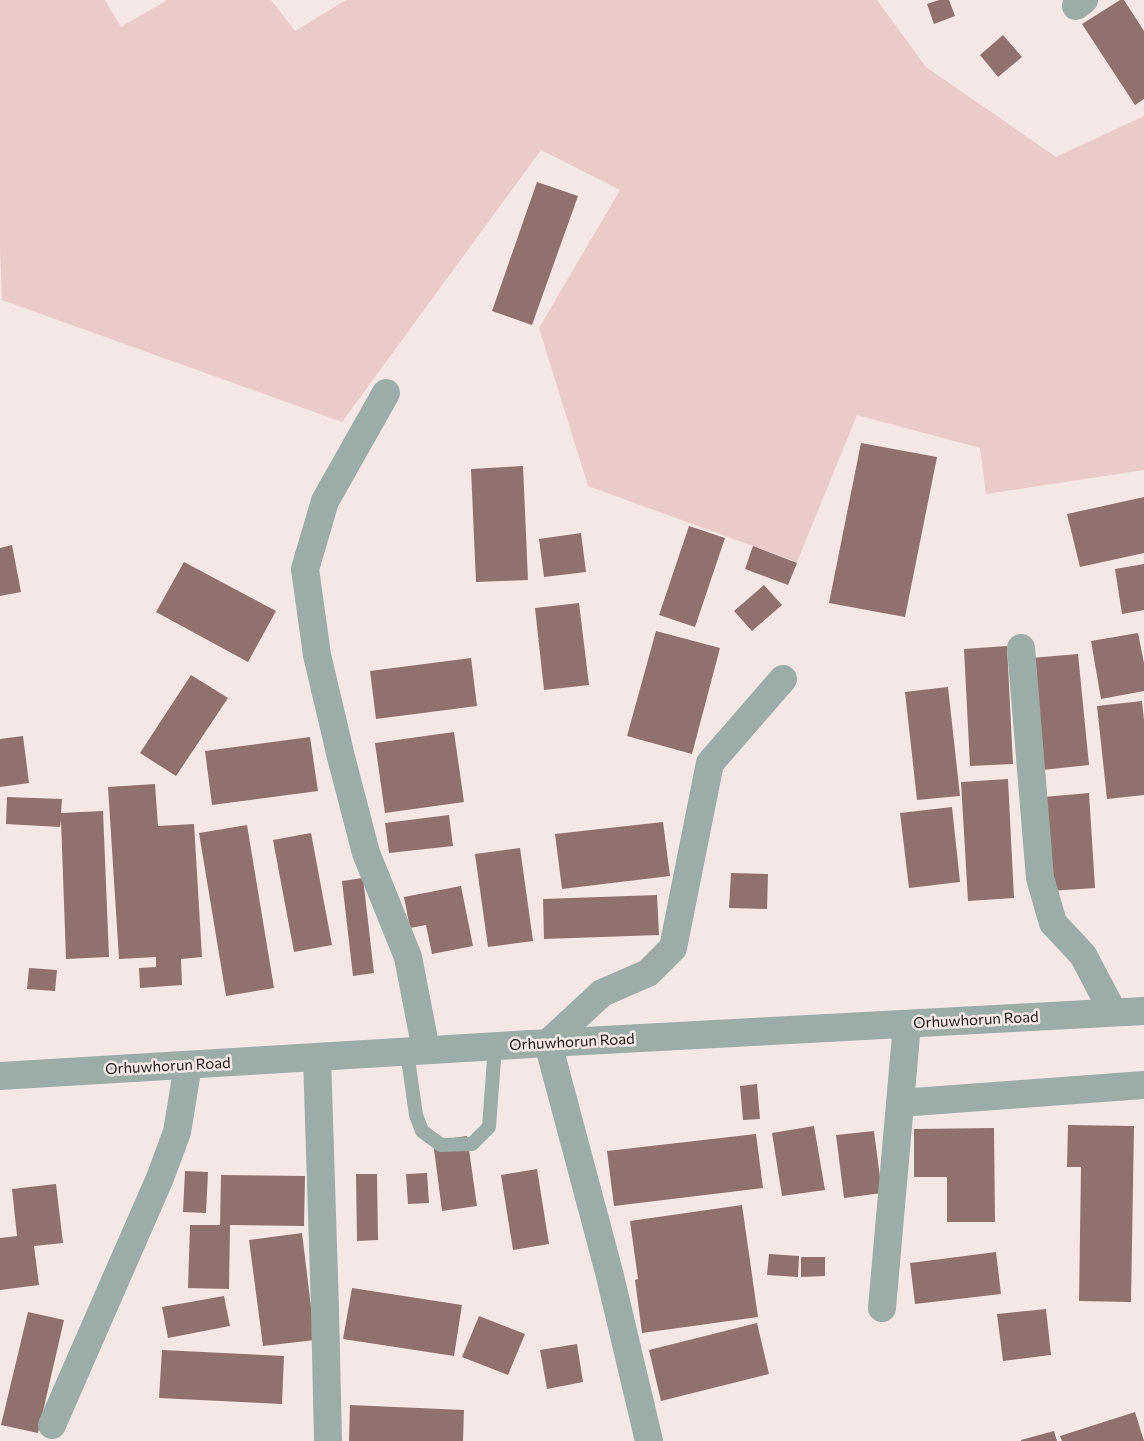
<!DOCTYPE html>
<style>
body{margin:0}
canvas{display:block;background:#f5e7e6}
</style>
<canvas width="1144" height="1441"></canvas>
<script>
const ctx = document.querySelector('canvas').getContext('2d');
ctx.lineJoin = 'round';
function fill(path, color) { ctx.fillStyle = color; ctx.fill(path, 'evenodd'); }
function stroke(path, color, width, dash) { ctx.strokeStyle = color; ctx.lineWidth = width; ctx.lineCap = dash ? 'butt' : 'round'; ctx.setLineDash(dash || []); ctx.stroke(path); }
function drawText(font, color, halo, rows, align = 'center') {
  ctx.font = font + ' Commissioner,sans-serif'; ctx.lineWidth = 5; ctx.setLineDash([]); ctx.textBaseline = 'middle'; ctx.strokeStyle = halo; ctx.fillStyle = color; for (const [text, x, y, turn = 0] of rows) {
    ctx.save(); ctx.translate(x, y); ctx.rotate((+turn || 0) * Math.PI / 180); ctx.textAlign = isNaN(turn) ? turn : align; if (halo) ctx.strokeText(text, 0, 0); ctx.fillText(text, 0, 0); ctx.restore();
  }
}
fill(new Path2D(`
 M0 0H105L121 27 167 0H271L295 31 346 0H877L926 67 1056 157 1144 116V470L986 494 980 448 857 415 797 562 588 486 539 328 620 190 541 150 342 422 2 300 0 249Z`), '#ebcbc9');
fill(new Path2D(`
 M939 0H949L955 16 934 24 927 4Z
 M1120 0H1124L1144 31V99L1135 105 1082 24Z
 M1003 35 1022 57 998 77 980 55Z
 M537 182 578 196 532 325 492 311Z
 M861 443 937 457 905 617 829 603Z
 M523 466 528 580 476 582 471 469Z
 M1144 497V553L1080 567 1067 514Z
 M689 526 725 538 695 627 659 615Z
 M581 533 586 572 544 577 539 539Z
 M12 545 21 592 0 596V548Z
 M753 546 797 563 788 585 745 569Z
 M184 562 276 611 248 662 156 612Z
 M1144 564V610L1122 614 1115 569Z
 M764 585 782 605 752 631 734 611Z
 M579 603 589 685 544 690 535 608Z
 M656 631 720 648 692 754 627 736Z
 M1138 633 1144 663V691L1101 699 1091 641Z
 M1007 646 1013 764 970 766 964 649Z
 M1078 654 1089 765 1042 770 1031 658Z
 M471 658 477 706 376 719 370 671Z
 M191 675 228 698 176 776 140 753Z
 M948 687 960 796 917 800 905 692Z
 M1142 701 1144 721V795L1107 799 1097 706Z
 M454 732 464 802 385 813 375 743Z
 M23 736 29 783 0 787V739Z
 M310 737 318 791 212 805 205 751Z
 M1008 779 1014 898 968 901 961 782Z
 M155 784 158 826 194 824 202 957 181 959 182 985 140 988 139 968 156 967V957L119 959 108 787Z
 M1089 793 1095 888 1050 891 1043 797Z
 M7 797 62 799 61 813 103 811 109 957 66 959 61 820 60 827 6 824Z
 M952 807 960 882 909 888 900 813Z
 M449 815 453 846 389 853 385 823Z
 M663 822 670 876 562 889 555 834Z
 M247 825 274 988 226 996 199 833Z
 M311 833 332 945 294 952 273 840Z
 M520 848 533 941 488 947 475 854Z
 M731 873 768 874 767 909 729 908Z
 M363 878 374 973 353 976 342 881Z
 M461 886 473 946 432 954 426 925 410 928 404 897Z
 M657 895 659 935 544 939 543 899Z
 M29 968 57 970 55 991 27 989Z
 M757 1084 760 1119 743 1120 740 1086Z
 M1068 1125 1134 1126 1131 1302 1079 1301 1081 1167H1067Z
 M814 1126 825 1190 782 1196 772 1133Z
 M994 1128 995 1222H947V1177H914V1129Z
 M874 1131 882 1193 844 1198 836 1135Z
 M756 1134 763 1188 614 1206 607 1151Z
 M467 1136 477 1206 442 1211 433 1141Z
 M537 1169 549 1244 513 1250 501 1175Z
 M185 1171 208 1172 206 1213 183 1212Z
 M427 1173 429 1203 408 1204 406 1174Z
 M356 1174H377L378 1240 357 1241Z
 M221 1175 305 1176 304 1226 230 1225 229 1289 188 1288 190 1225H220Z
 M56 1184 63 1243 34 1246 39 1285 0 1290V1238L17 1236 12 1189Z
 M742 1205 758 1317 642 1333 635 1280 638 1279 630 1221Z
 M302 1233 315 1340 263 1346 249 1240Z
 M996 1252 1001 1294 915 1304 910 1263Z
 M769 1254 799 1256 798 1277 767 1275Z
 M801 1257H825V1276L801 1277Z
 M352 1288 462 1305 454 1356 343 1339Z
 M224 1296 230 1326 168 1338 162 1307Z
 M1046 1309 1051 1355 1003 1361 997 1314Z
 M28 1312 64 1320 38 1433 1 1425Z
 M479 1316 525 1334 508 1375 462 1357Z
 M757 1323 769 1374 661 1401 649 1350Z
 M577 1344 583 1382 547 1389 540 1350Z
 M162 1350 284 1356 282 1404 159 1398Z
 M350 1405 464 1410 463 1441H349Z
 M1135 1412 1144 1441H1062L1060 1436Z
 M1054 1431 1057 1441H1021V1440Z`), '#91716e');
stroke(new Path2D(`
 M407 1052 416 1115 422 1131 441 1145 472 1144 489 1127 495 1046`), '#9caca8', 14);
stroke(new Path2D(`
 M1076 6 1084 0
 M386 393 325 501 305 569 317 655 341 757 366 853 408 957 426 1050
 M1021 648 1040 878 1053 923 1083 955 1113 1012
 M317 1057 325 1309 328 1441
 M900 1103 1144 1085
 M882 1308 907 1024
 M52 1425 160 1178 177 1132 188 1065
 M649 1441 609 1272 548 1043 602 993 648 973 673 948 710 763 783 679`), '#9caca8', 28);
stroke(new Path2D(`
 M0 1076 548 1043 1144 1011`), '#9caca8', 28);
drawText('15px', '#1c1817', '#f5e7e6', [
 ["Orhuwhorun Road",976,1020,-3],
 ["Orhuwhorun Road",572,1042,-3],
 ["Orhuwhorun Road",168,1066,-3]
]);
</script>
